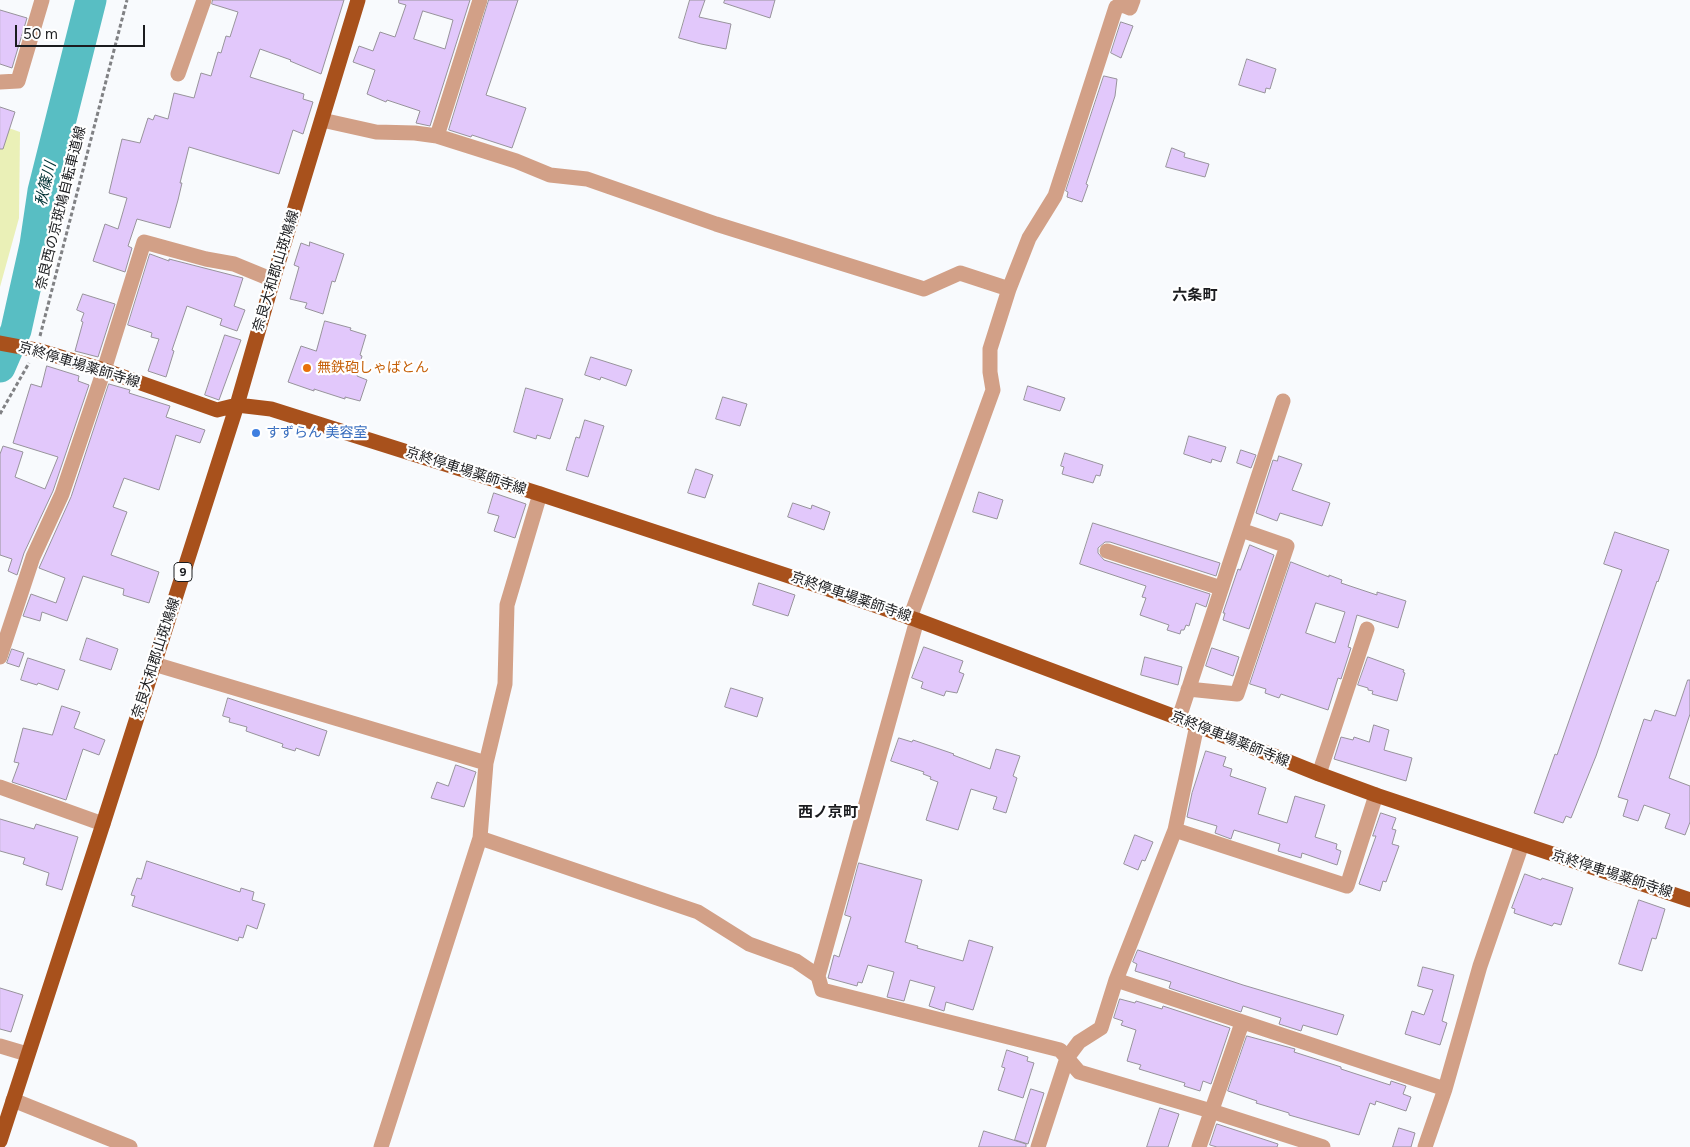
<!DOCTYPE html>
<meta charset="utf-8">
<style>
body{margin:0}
#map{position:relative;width:1690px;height:1147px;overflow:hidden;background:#f8fafd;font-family:Figtree,sans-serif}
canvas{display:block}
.scale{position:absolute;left:15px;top:25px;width:130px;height:22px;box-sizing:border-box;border:2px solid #1b1c1f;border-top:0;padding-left:6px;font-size:15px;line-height:18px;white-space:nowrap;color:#1b1c1f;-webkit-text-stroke:4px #fff;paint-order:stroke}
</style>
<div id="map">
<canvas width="1690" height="1147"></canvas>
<div class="scale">50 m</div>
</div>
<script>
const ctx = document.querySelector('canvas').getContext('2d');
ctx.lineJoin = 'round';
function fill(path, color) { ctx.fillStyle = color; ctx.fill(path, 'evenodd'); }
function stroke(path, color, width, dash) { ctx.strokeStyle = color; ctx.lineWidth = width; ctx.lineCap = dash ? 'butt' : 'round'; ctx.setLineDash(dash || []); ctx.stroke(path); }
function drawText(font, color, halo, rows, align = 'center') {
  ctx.font = font + ' Figtree,"Noto Sans JP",sans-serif'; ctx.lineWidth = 4.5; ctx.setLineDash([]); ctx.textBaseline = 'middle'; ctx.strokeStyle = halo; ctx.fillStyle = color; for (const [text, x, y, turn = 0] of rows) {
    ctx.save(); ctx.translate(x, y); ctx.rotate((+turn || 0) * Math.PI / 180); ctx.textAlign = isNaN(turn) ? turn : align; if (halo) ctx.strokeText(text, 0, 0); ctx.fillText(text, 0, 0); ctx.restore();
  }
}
fill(new Path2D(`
 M0 125 20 132 19 218 0 287Z`), '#eaf0b7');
stroke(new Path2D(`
 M0 367 16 330 35 245 43 191 91 0`), '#58bec3', 31);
const building = new Path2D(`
 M213 0H344L321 74 290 61 291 60 260 49 250 77 304 94 303 99 313 102 303 134 293 130 279 174 189 147 180 183H182L178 200 170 228 137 219 128 246 132 248 125 272 93 261 105 224 118 229 127 198 109 193 122 139 140 143 148 118 153 120 155 115 168 119 174 93 194 98 201 73 211 76 218 52 221 53 226 36 230 37 238 12 212 4Z
 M399 0H470L430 126 416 123 420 111 387 100 386 102 367 94 375 70 353 62 359 46 373 51 380 32 395 37 406 5 399 3ZM423 11 453 20 445 49 414 39Z
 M489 0H518L486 95 526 108 512 148 472 135 471 137 449 130Z
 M690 0H705L699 17 731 24 726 49 701 44 679 38Z
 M725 0H775L770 18 724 3Z
 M0 10 27 18 12 68 0 64Z
 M1121 22 1133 26 1121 58 1111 53Z
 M1247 59 1276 69 1270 89 1266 88 1265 93 1239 85Z
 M1104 76 1117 79 1115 96 1086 184 1088 185 1082 202 1067 197 1068 192 1066 191Z
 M0 107 15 112 3 149H0Z
 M1172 148 1185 153 1184 157 1209 164 1205 177 1166 167Z
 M310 242 344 254 335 282 332 281 323 314 305 308 307 303 290 299 299 267 294 265 301 243 309 246Z
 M150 254 169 261V259L243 278 234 306 245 310 237 331 220 325 222 319 187 306 172 350 174 351 166 377 148 371 159 339 151 337 152 333 128 325Z
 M83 294 115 304 98 357 75 351 83 322 81 321 84 313 77 310Z
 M325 321 351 328 350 330 366 335 360 355 362 356 357 376 367 380 360 401 345 397V399L314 389V391L288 382 301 346 316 351Z
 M225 335 241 340 219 400 205 395Z
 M591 357 632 370 626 386 601 377 600 380 585 375Z
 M47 366 79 376 78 381 89 385 53 491 24 553 17 575 8 571 12 559 0 555V454L3 446 23 452 15 477 45 489 58 457 13 443 31 384 41 387Z
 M109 384 130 390 129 393 170 406 166 417 205 430 200 443 176 435 159 490 124 478 113 507 127 512 111 555 159 572 149 603 123 595 124 589 83 576 67 621 42 612 40 621 23 616 31 594 56 603 65 578 39 568 71 497Z
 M1028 386 1065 398 1060 411 1024 400Z
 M526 388 563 399 550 439 537 435 536 439 514 432Z
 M723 397 747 404 740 426 716 419Z
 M585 420 604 426 588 477 566 470 576 437 579 438Z
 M1189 436 1226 447 1221 462 1212 459 1211 463 1184 454Z
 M1241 450 1256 455 1251 468 1237 463Z
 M1065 453 1103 465 1100 476 1096 475 1093 483 1062 474 1064 467 1061 466Z
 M1279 456 1302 464 1292 490 1330 503 1322 526 1280 513 1277 521 1256 513 1273 460 1277 461Z
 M696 469 713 475 705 498 688 493Z
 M979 492 1003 500 997 519 973 512Z
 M494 493 526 504 515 538 494 531 499 516 488 513Z
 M793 503 811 509 812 505 830 512 824 530 788 517Z
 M1093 523 1220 563 1216 576 1110 542H1105L1098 548V553L1104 560 1210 594 1206 607 1196 603 1189 626 1186 625 1184 630H1181L1180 634 1167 630 1169 625 1140 615 1146 598 1142 597 1146 586 1080 564Z
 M1615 532 1669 550 1658 582 1657 581 1596 756 1571 818 1566 816 1563 823 1534 813 1555 754 1557 755 1622 570 1604 564Z
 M1250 545 1274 555 1249 629 1223 620 1225 613H1223L1238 569 1240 570Z
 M1291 562 1329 577V575L1342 580 1341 583 1377 595V592L1406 601 1398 628 1357 615 1348 647 1351 648 1341 679 1338 678 1328 710 1281 694 1279 698 1265 693 1266 689 1250 684ZM1316 603 1345 612 1335 643 1306 633Z
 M759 583 795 595 788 616 753 605Z
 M87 638 118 649 111 670 80 660Z
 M924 647 963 661 959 672 964 674 957 693 946 691 944 696 921 688 923 682 912 678Z
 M1212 648 1239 657 1233 676 1206 666Z
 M12 649 24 653 19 667 7 663Z
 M1145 657 1182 667 1178 685 1141 675Z
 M1368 657 1404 670 1403 672 1405 673 1397 701 1372 694 1373 691 1368 690V688L1358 685Z
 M28 658 65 670 58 690 38 683 37 685 21 680Z
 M1688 680H1690V714L1669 778 1690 786V822L1685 835 1665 828 1670 814 1644 805 1638 821 1623 816 1628 800 1618 797 1644 719 1651 721 1655 710 1675 716Z
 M731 688 763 698 757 717 725 707Z
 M228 698 327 731 319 756 296 748 295 751 282 747 283 744 246 731 247 727 229 722 230 718 223 716Z
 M62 706 80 712 74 728 105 740 99 755 83 749 66 800 12 782 19 763 14 762 23 728 52 735Z
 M1374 725 1389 730 1384 750 1412 758 1406 781 1334 759 1341 737 1353 740 1354 737 1369 742Z
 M899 738 912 742 913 740 954 754 953 755 990 769 996 749 1020 756 1013 776 1017 778 1006 813 993 809 997 797 971 789 958 830 926 820 938 782 930 779 931 777 923 774 924 772 891 761Z
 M1206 751 1226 757 1223 766 1232 769 1230 776 1266 788 1258 814 1287 823 1295 796 1325 805 1315 837 1337 844 1336 849 1341 851 1337 865 1302 853 1301 858 1278 851 1280 844 1234 830 1231 839 1215 833 1217 826 1187 817 1192 793Z
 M456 765 476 772 464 807 431 798 437 782 448 786Z
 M1381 813 1396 818 1392 829 1396 830 1392 844 1399 846 1386 882 1383 881 1380 891 1359 884 1376 836H1373Z
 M0 819 34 829 36 824 78 837 62 890 46 885 49 873 23 864 25 858 0 851Z
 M1135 835 1153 842 1145 861 1142 860 1138 870 1124 864Z
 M147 861 240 892 241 888 254 892 252 900 265 904 257 929 247 925 243 938 239 937 238 941 132 906 135 896 131 895 137 878 141 879Z
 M859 863 922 880 905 942 918 946 917 948 963 961 969 940 993 947 973 1010 946 1002 944 1011 929 1006 935 987 910 980 904 1001 887 997 894 972 868 965 862 983 858 982 857 986 828 978 834 955 839 957 851 917 845 915Z
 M1525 874 1541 880 1542 878 1573 888 1561 925 1554 923 1552 926 1514 913 1515 909 1512 908Z
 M1639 900 1665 909 1656 939 1652 938 1642 971 1619 964Z
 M1138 950 1243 985 1344 1015 1337 1035 1303 1025 1301 1031 1279 1024 1281 1018 1243 1006 1241 1012 1169 988 1171 982 1135 971 1137 964 1133 962Z
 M1423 967 1454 975 1442 1021 1447 1023 1440 1045 1405 1034 1412 1011 1424 1015 1433 990 1418 986Z
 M0 988 23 995 11 1032 0 1029Z
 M1120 999 1135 1003 1136 1001 1162 1009 1163 1006 1230 1028 1211 1084 1203 1081 1200 1091 1184 1086 1185 1083 1139 1069 1141 1065 1127 1061 1136 1030 1121 1025 1123 1021 1114 1018Z
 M1247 1036 1295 1049 1294 1052 1341 1067V1069L1390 1085 1391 1081 1406 1086 1403 1094 1411 1097 1406 1111 1376 1101 1375 1105 1370 1103 1359 1135 1289 1115V1113L1256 1103 1257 1101 1228 1091Z
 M1007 1050 1028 1057 1027 1061 1034 1063 1023 1098 998 1090 1005 1068 1002 1067Z
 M1031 1089 1044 1093 1028 1144 1015 1140Z
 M1160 1108 1179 1114 1168 1147H1147Z
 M1217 1124 1278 1144 1277 1147H1217L1210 1145Z
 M1399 1128 1415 1133 1411 1147H1393Z
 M984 1131 1026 1144V1147H979Z`);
fill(building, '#e2c8fb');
stroke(building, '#97939b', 1);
stroke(new Path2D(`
 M40 336 127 0
 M0 414 29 363`), '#808184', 3, [4, 2.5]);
stroke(new Path2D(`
 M178 74 204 0
 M0 82 18 81 42 0
 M322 120 376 132 415 133 437 136 516 161 550 175 587 179 716 224 924 289 960 273 1009 289
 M437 136 480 0
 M1107 551 1221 588
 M910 618 993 390 990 372V349L1009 289 1029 238 1055 196 1116 7 1123 5 1130 8 1133 0
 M917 620 818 976 822 990 1060 1050 1079 1072 1211 1111 1323 1147
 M0 657 33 557 62 494 104 370 144 242 206 259 234 264 273 280
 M154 664 486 763
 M1188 689 1237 694 1287 546 1241 530
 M1179 718 1283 401
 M1319 774 1367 629
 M0 787 103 824
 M1175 830 1347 886 1376 795
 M480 838 698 912 749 944 796 961 818 976
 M1116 980 1445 1089
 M0 1046 27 1054
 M13 1100 130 1147
 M381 1147 480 838 486 763 505 684 507 605 540 494
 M1038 1147 1067 1058 1079 1042 1101 1028 1116 980 1175 830 1197 725
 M1199 1147 1242 1023
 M1425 1147 1445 1089 1480 966 1522 844`), '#d2a087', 15);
stroke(new Path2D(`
 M0 343 37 350 104 370 217 410 237 405 271 409 540 494 825 588 917 620 1197 725 1319 774 1376 795 1690 900
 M0 1141 103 824 237 405 273 280 358 0`), '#a8511c', 15);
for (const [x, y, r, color] of [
 [307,368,5,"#e8710a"],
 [256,433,5,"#3f7fe0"]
]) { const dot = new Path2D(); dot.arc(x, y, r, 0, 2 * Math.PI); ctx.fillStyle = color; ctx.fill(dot); stroke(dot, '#fff', 2); }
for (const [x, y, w] of [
 [183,572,18]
]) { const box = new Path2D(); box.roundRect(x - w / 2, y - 9.5, w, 19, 4); ctx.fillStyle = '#fff'; ctx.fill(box); stroke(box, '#1b1c1f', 1); }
drawText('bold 12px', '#1b1c1f', null, [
 ["9",183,572]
]);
drawText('14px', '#1b1c1f', '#fff', [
 ["奈良西の京斑鳩自転車道線",61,208,-76],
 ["奈良大和郡山斑鳩線",276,271,-73],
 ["京終停車場薬師寺線",79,365,17],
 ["京終停車場薬師寺線",466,471,18],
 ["京終停車場薬師寺線",851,597,19],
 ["奈良大和郡山斑鳩線",156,658,-72],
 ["京終停車場薬師寺線",1230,739,22],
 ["京終停車場薬師寺線",1612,874,18]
]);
drawText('14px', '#c56008', '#fff', [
 ["無鉄砲しゃばとん",317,368]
], 'left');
drawText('14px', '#366cbe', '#fff', [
 ["すずらん 美容室",266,433]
], 'left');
drawText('italic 15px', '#003234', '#fff', [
 ["秋篠川",46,184,-77]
]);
drawText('bold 15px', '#1b1c1f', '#fff', [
 ["六条町",1195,296],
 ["西ノ京町",828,813]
]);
</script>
